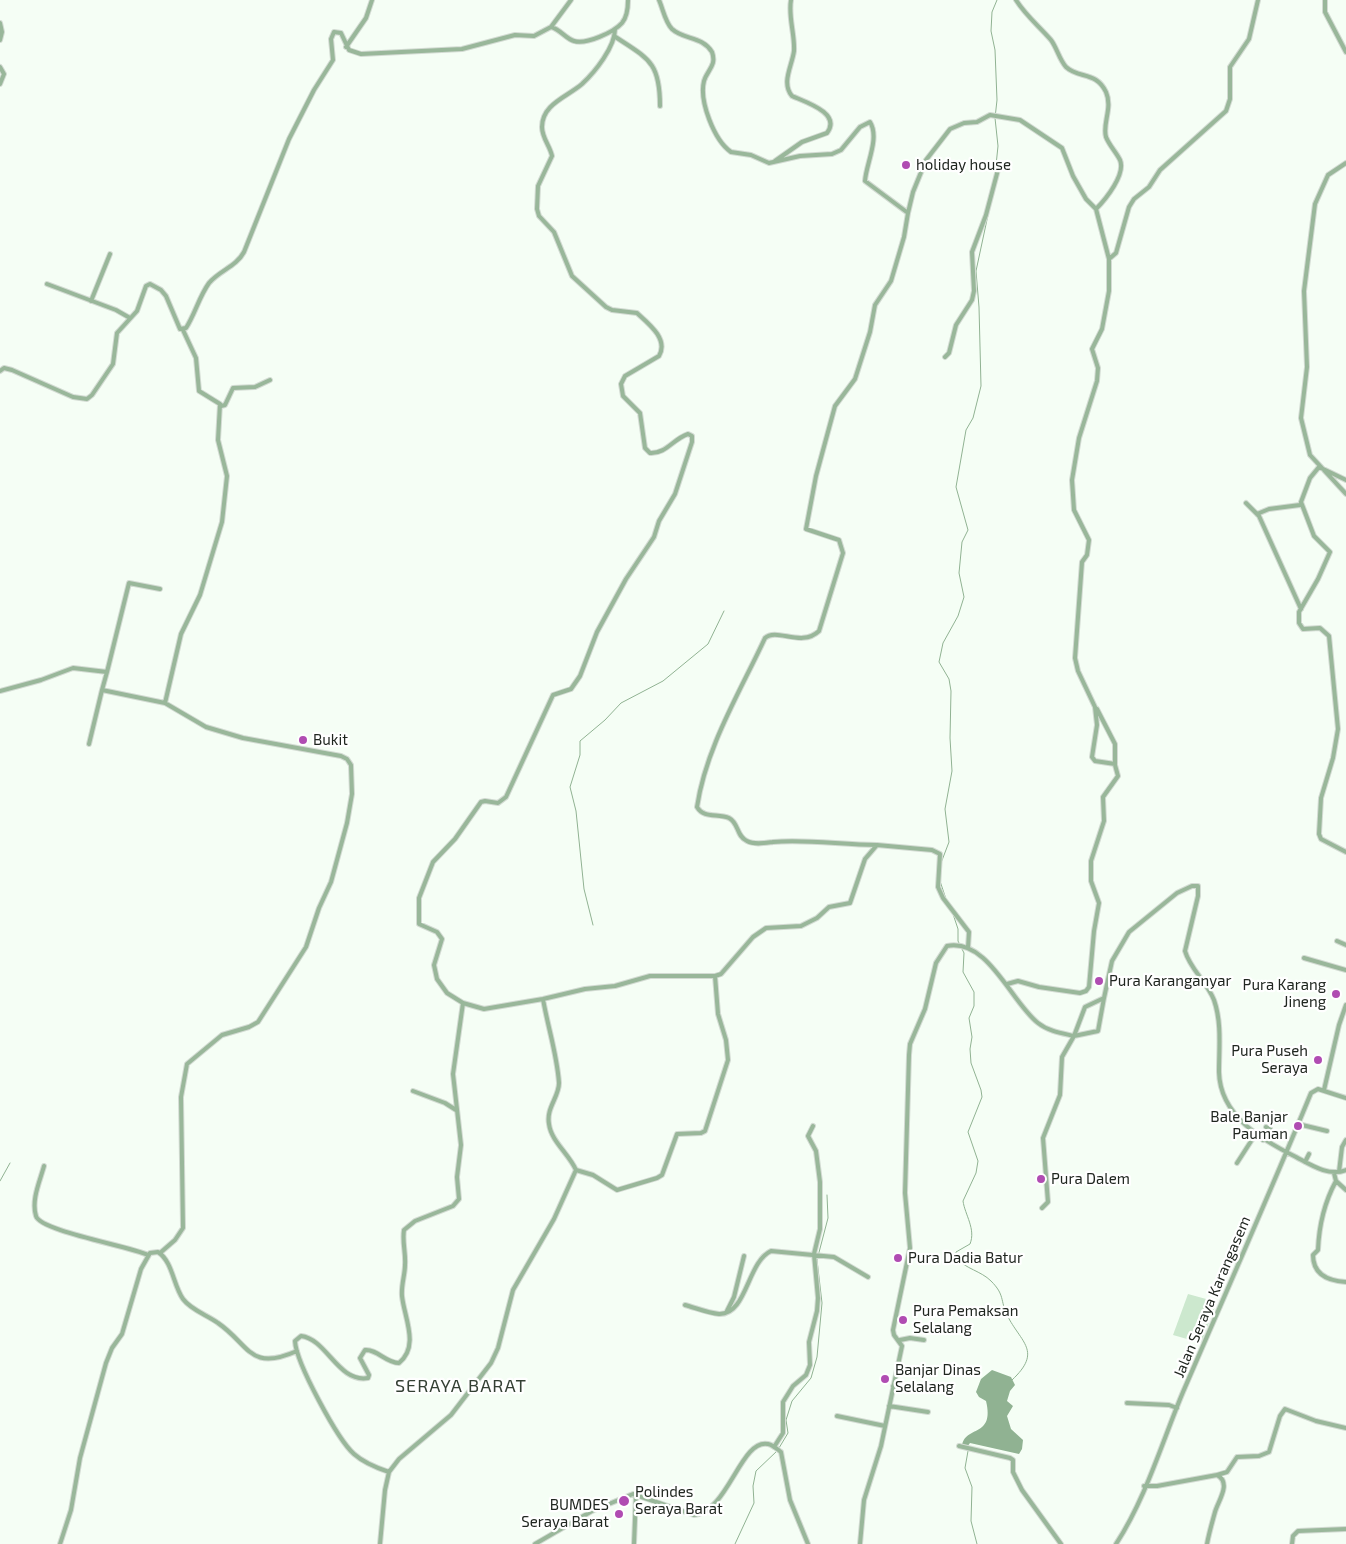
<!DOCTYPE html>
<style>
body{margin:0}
canvas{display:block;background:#f5fef5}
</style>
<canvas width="1346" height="1544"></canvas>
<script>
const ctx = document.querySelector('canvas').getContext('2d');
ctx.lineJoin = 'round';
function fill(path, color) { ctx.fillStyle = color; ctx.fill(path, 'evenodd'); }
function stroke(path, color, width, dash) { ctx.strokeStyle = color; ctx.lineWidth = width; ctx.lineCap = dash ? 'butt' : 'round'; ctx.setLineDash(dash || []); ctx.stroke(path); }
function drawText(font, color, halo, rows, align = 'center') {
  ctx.font = font + ' "Exo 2",sans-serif'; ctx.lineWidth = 4.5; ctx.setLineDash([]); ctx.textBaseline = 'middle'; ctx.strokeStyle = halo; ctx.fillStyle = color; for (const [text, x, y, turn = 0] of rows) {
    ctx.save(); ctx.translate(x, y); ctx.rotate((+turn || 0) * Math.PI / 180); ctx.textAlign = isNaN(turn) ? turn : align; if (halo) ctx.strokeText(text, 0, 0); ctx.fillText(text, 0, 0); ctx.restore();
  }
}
fill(new Path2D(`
 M1188 1294 1217 1302 1201 1343 1173 1335Z`), '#cce8ce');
fill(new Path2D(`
 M992 1370 1011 1377 1015 1385 1010 1391 1007 1401 1013 1406 1007 1416 1011 1429 1023 1440 1022 1449 1019 1454 970 1443 967 1447 962 1446C965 1425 995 1438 986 1401L979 1397 976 1392 981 1379Z`), '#90b292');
stroke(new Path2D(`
 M995 175 998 146 995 118 997 100 995 50 991 31 992 12 997 0
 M941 863 949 842 945 809 952 771 950 738 951 691 949 679 939 662 943 643 958 616 964 597 959 573 962 542 968 530 956 487 966 430 973 418 981 386 979 307 976 271 988 215
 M940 881 946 899
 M953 914 958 929V941L964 953 963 972 974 992V1006L969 1018 972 1037 970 1049 971 1063 981 1090 982 1097 968 1132 978 1161 976 1173 963 1201C965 1215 976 1229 970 1244L956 1252V1258C966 1269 981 1271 991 1281 1005 1295 1000 1300 1007 1315 1021 1343 1043 1351 1012 1380
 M593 925 584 889 576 811 570 787 580 755V741L605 720 621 703 663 681 708 644 724 611
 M0 1181 10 1163
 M779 1448 788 1433 786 1420 792 1401 811 1378 817 1357 822 1303 817 1260 828 1218 827 1195
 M968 1451 965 1468 972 1487 971 1521 977 1544
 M735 1544 754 1503 753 1486 756 1471 777 1451`), '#90b292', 1);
const minor = new Path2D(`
 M659 0C663 9 665 22 672 29 684 40 702 36 712 52 717 66 707 70 704 81 699 101 714 140 731 152L751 155 769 163 800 156 832 154 841 150 860 127 870 122C880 138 866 164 865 181L908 213 913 192 926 160 950 129 964 123 977 122 990 115 1020 120 1062 148 1073 176 1086 199 1096 209 1109 259 1116 253 1129 207 1134 199 1149 187 1160 170 1226 111 1230 99V67L1249 39 1258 0
 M1016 0C1026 16 1039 26 1051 40 1057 48 1059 59 1066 67 1079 79 1096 71 1106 92 1113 108 1102 124 1106 137 1109 145 1116 152 1120 160 1126 174 1106 199 1096 209
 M1325 0V12L1346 52
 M0 23 2 32 0 40
 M551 27 571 0
 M615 29C615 47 595 72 582 84 567 97 542 104 542 127 542 138 550 146 552 156L538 186 537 209 539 216 554 232 572 276 606 307 612 310 637 313C648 323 669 339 659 356L625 376 621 384 623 396 640 413 645 448 650 453C666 454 673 439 688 434L692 436V442L675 494 659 521 654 537 626 579 597 632 580 676 571 689 553 695 506 797 498 803 485 801 481 802 455 839 433 862 419 898V924L437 932 442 939 434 965 437 979 447 993 463 1003 484 1009 543 999 585 989 615 986 650 976H715L721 974 753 937 766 928 801 926 817 918 829 907 850 903 865 859 877 845 932 850 940 854 938 887 943 898 969 932 968 948
 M614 36C649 59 660 62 660 106
 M346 47 366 18 372 0
 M0 67 4 74 0 84
 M775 161 802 142 827 133C842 113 805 102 792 96 781 83 792 66 794 51 795 34 788 17 791 0
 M1346 163 1328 175 1315 204 1304 291 1307 367 1301 418 1310 455 1346 494
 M1109 259V291L1102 329 1092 349 1098 368 1097 381 1079 438 1072 480 1074 510 1089 540 1087 555 1082 562 1075 658 1078 671 1095 707 1097 725 1092 757 1095 761 1115 764
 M47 284 116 310 130 318
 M91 301 110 254
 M945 357 949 353 956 325 972 300 974 291 972 252 986 215 999 166
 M0 371 4 368 12 370 73 397 87 399 92 395 113 364 117 333 137 311 146 286 150 284 161 290 166 296 180 329 186 328C195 314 199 297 209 283 220 270 236 267 244 252L289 139 314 90 333 60 331 39 334 32 341 33 349 50 361 54 462 49 515 35 534 36 551 27C560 29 566 39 574 41 586 45 614 32 622 23 627 17 628 8 628 0
 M221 406 225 405 233 388 255 387 270 380
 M1346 480 1319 467 1310 478 1301 502 1314 536 1330 552 1318 579 1299 612V623L1303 629 1320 628 1329 636 1338 729 1333 758 1321 798 1319 834 1321 839 1346 852
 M1246 503 1259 516 1301 609
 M1257 514 1269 509 1300 505
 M107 672 129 583 160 589
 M0 691 41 680 73 668 107 672 102 690 165 703 206 727 243 738 341 756 347 759 351 765 352 794 347 823 331 882 319 908 306 947 258 1022 249 1027 222 1035 187 1064 181 1097 183 1228 175 1240 160 1253
 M165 703 181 634 200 595 222 522 227 476 218 440 220 404 199 391 196 358 183 330
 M89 744 102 690
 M877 845C842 845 808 839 773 842 765 843 754 845 747 841 736 836 739 823 729 818 718 813 704 819 697 807 706 747 740 692 765 638 777 627 801 648 819 631L843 553 839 540 806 529 816 476 835 406 855 379 870 332 875 305 891 281 904 237 908 213
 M1337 941 1346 945
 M1304 958 1346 970
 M1007 984 1018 981 1039 987 1080 993 1086 991 1089 987 1094 931 1099 903 1091 881V861L1104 821 1103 797 1118 776 1115 765V744L1097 709
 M1324 1090 1339 1025 1346 1005
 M413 1091 445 1103 456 1110
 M1298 1124 1327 1131
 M1263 1140 1270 1129 1266 1127
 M1305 1162 1309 1154
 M1237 1163 1255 1135
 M44 1166C40 1181 31 1200 36 1216 40 1231 129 1246 148 1255
 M576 1170 593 1175 617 1190 657 1178 662 1175 677 1134 701 1133 705 1131 728 1060 726 1040 718 1014 715 976
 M1339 1172 1342 1147 1346 1140
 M1334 1173 1336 1181 1346 1190
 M1336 1181C1324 1203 1319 1225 1318 1250L1313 1255C1313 1275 1329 1281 1346 1282
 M1042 1208 1048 1202 1043 1138 1060 1095 1062 1057 1074 1036 1098 1031 1104 998
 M685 1305C696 1308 708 1313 719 1314 747 1315 747 1262 771 1251L834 1257 868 1277
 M727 1311 734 1297 744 1256
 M900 1340 910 1338 924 1340
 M893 1386 921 1391
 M1127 1403 1169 1405 1177 1408
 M889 1406 928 1412
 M837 1416 885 1426
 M959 1446 1010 1458 1013 1460V1472L1022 1490 1061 1544
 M774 1447 783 1433V1402L793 1386 806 1375 810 1365 809 1342 817 1311 818 1298 814 1254 820 1229V1182L816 1151 808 1136 813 1126
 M389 1472C377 1468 364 1463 354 1454 338 1440 296 1363 295 1341L301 1336C327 1339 338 1383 368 1378L369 1375 360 1358 365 1350C377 1349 386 1363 399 1363 420 1346 404 1317 402 1296 401 1285 405 1275 405 1265 406 1253 402 1242 404 1230L415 1221 453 1206 459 1199 457 1177 461 1145 453 1074 463 1003
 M1217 1475 1227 1472 1237 1457 1259 1456 1269 1452 1280 1416 1285 1409 1316 1421 1346 1428
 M1144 1486H1157L1217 1475C1232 1483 1218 1501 1215 1512 1212 1523 1209 1533 1207 1544
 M60 1544 71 1510 80 1458 106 1363 112 1348 122 1334 141 1269 150 1253 158 1252C173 1262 173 1285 183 1299 191 1310 207 1315 218 1323 250 1345 249 1372 297 1351
 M380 1544 385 1490 389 1472 399 1459 451 1415 491 1363 498 1348 513 1290 554 1219 576 1170C569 1154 551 1141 549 1124 546 1108 559 1097 559 1083 557 1054 548 1028 543 999
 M535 1544 592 1511 633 1494 694 1515C728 1512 741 1438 768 1444 773 1445 777 1449 781 1452L790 1500 808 1544
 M634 1544 636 1494
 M860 1544 864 1500 881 1446 902 1346 894 1335 893 1330 910 1248 905 1193 909 1055 910 1044 925 1009 936 963 947 946C988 938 1011 1002 1038 1023 1048 1031 1061 1033 1074 1036L1085 1007 1104 998 1112 961 1129 932 1177 893 1192 886H1198V896L1185 951C1190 969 1207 982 1214 1000 1222 1023 1219 1048 1219 1072 1220 1116 1262 1140 1296 1157 1311 1165 1329 1177 1346 1170
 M1116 1544C1146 1498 1162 1442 1183 1392 1226 1292 1270 1193 1311 1093L1318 1089 1346 1098
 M1292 1544 1293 1536 1298 1531 1346 1529`);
stroke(minor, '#d3dbd3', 6);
stroke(minor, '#99b79a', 4);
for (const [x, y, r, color] of [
 [906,165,5,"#b04cb2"],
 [303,740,5,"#b04cb2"],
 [1099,981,5,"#b04cb2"],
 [1336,994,5,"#b04cb2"],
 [1318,1060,5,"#b04cb2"],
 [1298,1126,5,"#b04cb2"],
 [1041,1179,5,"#b04cb2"],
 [898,1258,5,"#b04cb2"],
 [903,1320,5,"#b04cb2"],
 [885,1379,5,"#b04cb2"],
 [624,1501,6,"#b04cb2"],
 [619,1514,5,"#b04cb2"]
]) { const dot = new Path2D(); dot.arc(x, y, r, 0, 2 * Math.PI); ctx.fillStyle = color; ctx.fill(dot); stroke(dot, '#fff', 2); }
drawText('15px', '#202620', '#fff', [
 ["holiday house",916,165],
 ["Bukit",313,740],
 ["Pura Karanganyar",1109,981],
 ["Pura Karang",1326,985,"right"],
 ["Jineng",1326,1002,"right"],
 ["Pura Puseh",1308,1051,"right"],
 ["Seraya",1308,1068,"right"],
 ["Bale Banjar",1288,1117,"right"],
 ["Pauman",1288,1134,"right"],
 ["Pura Dalem",1051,1179],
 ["Pura Dadia Batur",908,1258],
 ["Pura Pemaksan",913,1311],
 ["Selalang",913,1328],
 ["Banjar Dinas",895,1370],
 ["Selalang",895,1387],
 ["Polindes",635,1492],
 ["Seraya Barat",635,1509],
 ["BUMDES",609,1505,"right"],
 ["Seraya Barat",609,1522,"right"]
], 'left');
drawText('15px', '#202620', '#fff', [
 ["Jalan Seraya Karangasem",1212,1297,-67]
]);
ctx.letterSpacing = '1px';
drawText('18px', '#344034', '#fff', [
 ["SERAYA BARAT",461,1386]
]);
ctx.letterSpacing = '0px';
</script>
